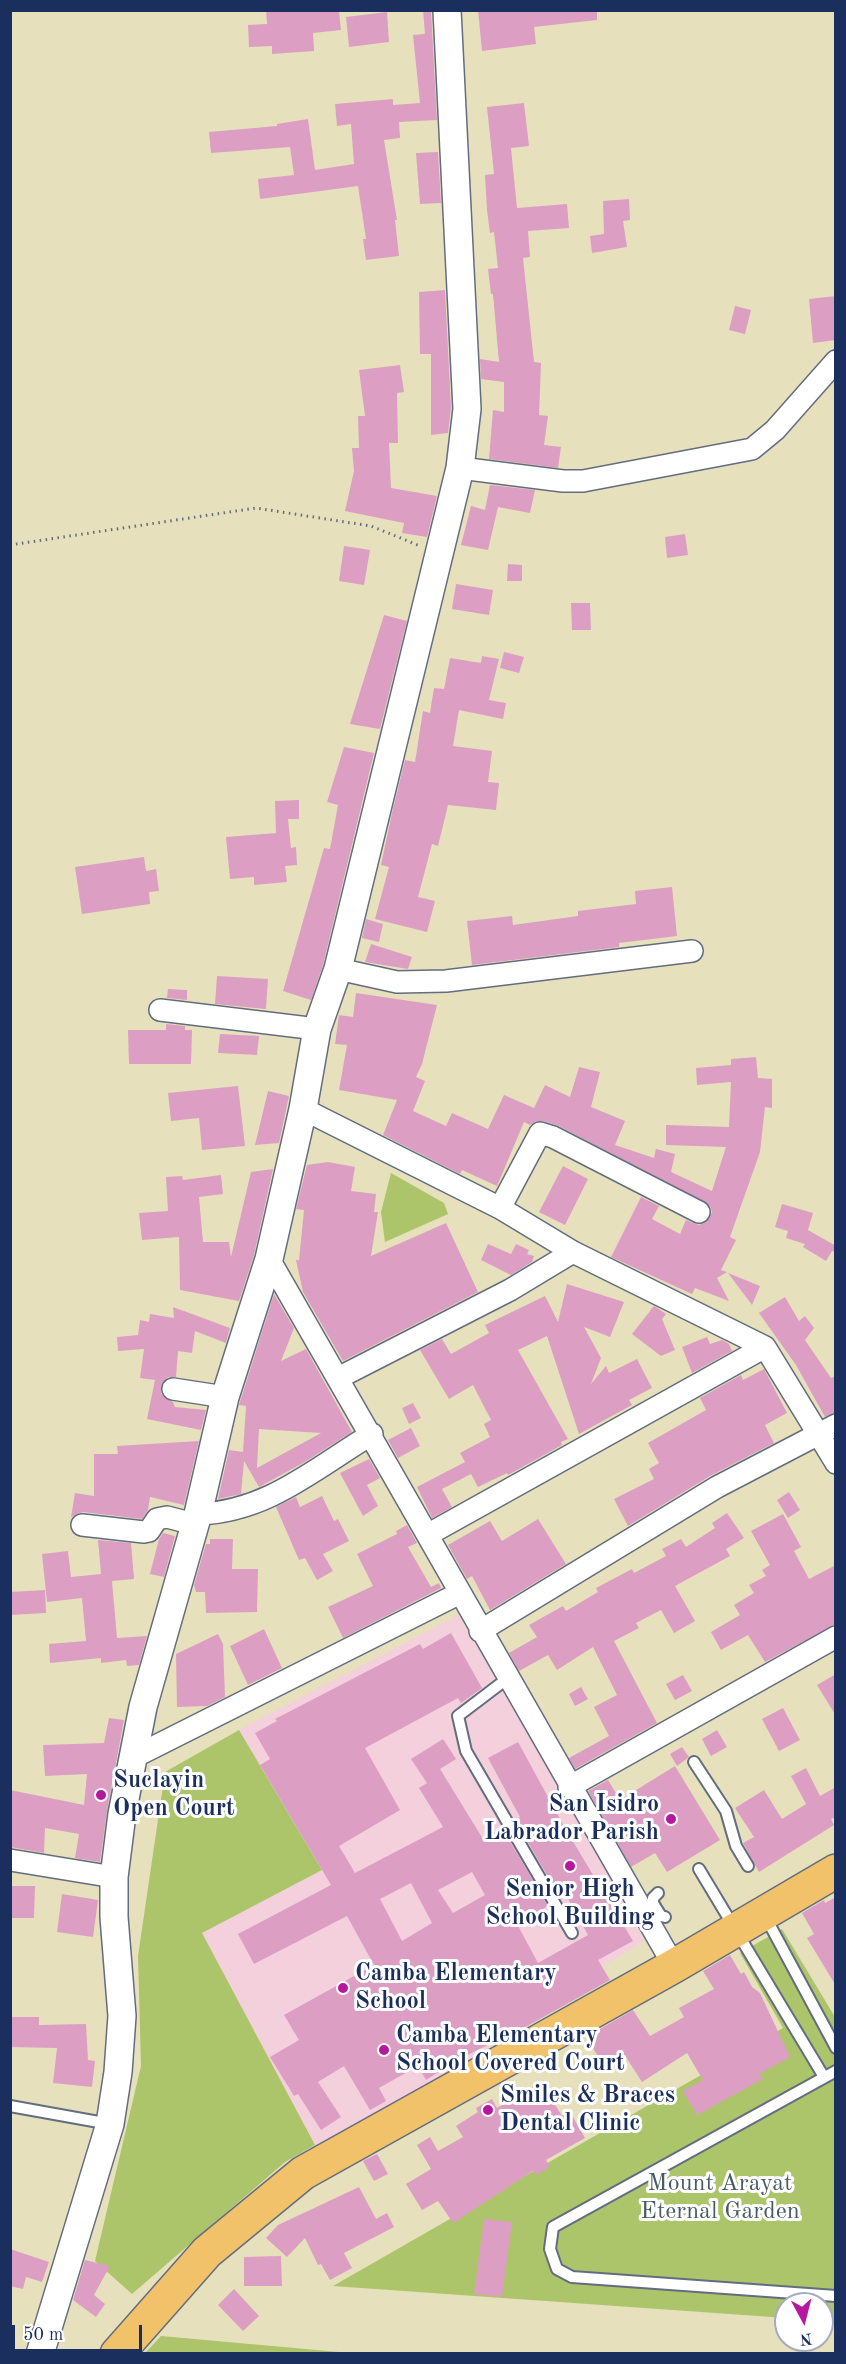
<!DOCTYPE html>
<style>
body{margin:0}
#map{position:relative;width:846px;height:2364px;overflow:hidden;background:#e7e0bc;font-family:"Old Standard TT",serif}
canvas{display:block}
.frame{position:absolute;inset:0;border:12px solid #1b2f5e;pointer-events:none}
.north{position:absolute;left:774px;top:2292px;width:60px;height:60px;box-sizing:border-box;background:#fff;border:2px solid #a4acbf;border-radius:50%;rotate:173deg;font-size:16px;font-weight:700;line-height:24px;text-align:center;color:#1b2f5e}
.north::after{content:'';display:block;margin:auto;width:21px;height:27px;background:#b5179e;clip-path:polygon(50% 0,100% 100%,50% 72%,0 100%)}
.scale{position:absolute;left:12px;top:2325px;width:130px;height:27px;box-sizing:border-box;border:3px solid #1b2f5e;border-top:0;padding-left:8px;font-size:18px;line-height:21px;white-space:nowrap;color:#1b2f5e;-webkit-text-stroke:4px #fff;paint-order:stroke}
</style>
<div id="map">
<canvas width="846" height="2364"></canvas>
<div class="frame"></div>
<div class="north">N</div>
<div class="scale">50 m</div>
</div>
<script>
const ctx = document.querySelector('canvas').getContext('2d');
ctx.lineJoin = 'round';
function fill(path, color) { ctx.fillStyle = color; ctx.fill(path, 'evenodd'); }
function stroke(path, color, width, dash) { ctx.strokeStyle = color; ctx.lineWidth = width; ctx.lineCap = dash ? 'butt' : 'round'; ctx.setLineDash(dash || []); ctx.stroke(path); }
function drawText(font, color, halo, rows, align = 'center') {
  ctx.font = font + ' "Old Standard TT",serif'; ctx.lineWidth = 6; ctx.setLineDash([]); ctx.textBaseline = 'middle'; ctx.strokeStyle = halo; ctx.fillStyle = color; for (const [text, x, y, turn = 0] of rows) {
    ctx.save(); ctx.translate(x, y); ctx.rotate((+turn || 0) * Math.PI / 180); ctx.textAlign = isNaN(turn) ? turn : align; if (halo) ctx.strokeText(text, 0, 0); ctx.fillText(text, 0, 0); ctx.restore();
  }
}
fill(new Path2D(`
 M458 1615 561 1786 645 1941 521 2014 486 2043 491 2053 315 2145 202 1933 321 1870 239 1730Z`), '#f4cfdc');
fill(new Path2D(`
 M391 1173 444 1203 448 1214 385 1242 381 1212Z
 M239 1730 322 1870 202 1933 315 2145 285 2162 132 2294 95 2261 141 2066 138 1956 165 1772Z
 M782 1929 835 2017V2321L822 2320V2304H786V2318L333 2286 783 2028 740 1953Z
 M161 2336 350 2353H145Z`), '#adc56a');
fill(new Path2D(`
 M266 10 339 12 341 30 313 33 314 51 272 54V46L249 47 248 25 267 24Z
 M423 10H431L437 120 399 122 400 138 384 140 397 220H395L399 256 366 260 363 239H366L358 186 260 199 258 179 294 175 290 147 211 153 209 132 277 126V124L308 119 315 170 354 164 351 124 337 126 335 104 393 99V105L420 103 413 35 425 34Z
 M478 10H597V20L534 27 536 44 482 51Z
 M387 12 389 42 349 47 346 17Z
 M524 103 529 146 511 148 517 208 567 204 569 228 528 231 530 257 523 258 534 362 541 363 539 415 548 416 544 445 561 447 558 468 489 459 493 410 504 412V382L481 379 480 359 499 362 493 294H491L488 269 498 268 494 232 490 233 487 210 485 175 494 174 487 107Z
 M438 152 441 203 420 204 416 153Z
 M629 199 630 220 623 221 627 247 592 253 590 236 604 234 603 201Z
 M445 290 451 408 448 433 431 435V354H420L419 292Z
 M836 296V340L813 343 809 299Z
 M735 306 751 310 745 334 729 330Z
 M400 365 404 392 397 393 398 443H389L391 488 437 496 427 537 402 533 404 523 345 511 354 471 352 448H359L358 416H365L359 370Z
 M490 485 535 490 530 513 498 507 488 550 461 545 471 506 485 510Z
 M685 534 688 555 667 558 665 537Z
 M344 546 370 550 364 585 339 581Z
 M508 564 522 565V581H507Z
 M456 584 493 590 489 615 452 609Z
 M571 603H590L591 630H572Z
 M384 615 407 621 380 729 350 724Z
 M504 652 524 657 519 673 500 668Z
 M482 656 499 659 489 700 506 703 503 719 459 710 453 746 492 751 488 782 499 783 496 810 448 805 438 846 432 844 418 897 435 901 427 932 375 919 389 867 381 865 392 813 405 760 415 762 423 711 430 713 434 688 444 689 450 658 481 663Z
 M344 747 374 753 323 965 311 1000 283 991 324 848 330 849 338 805 327 802Z
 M299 800V819H288L291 848 296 847 297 865 285 866 287 882 254 885V877L230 879 226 837 276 833 275 801Z
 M144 857 146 871 156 869 159 891 149 892 150 904 82 914 75 867Z
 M672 887 677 936 619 943V947L472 965 467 921 512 916 513 925 578 916V911L636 904 635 891Z
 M366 919 383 924 379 942 362 938Z
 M371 944 412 957 408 969 365 962Z
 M217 976 268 979 266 1009 215 1004Z
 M168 989 187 990V1000L167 998Z
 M356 993 437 1005 422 1064 416 1077 425 1081 413 1111 446 1126 452 1113 488 1129 504 1095 534 1108 545 1085 570 1097 579 1067 600 1072 591 1107 625 1121 615 1145 654 1158 656 1149 675 1154 671 1172 712 1191 726 1147 666 1145V1125L729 1127 731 1082 697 1085 696 1068 731 1065V1059L756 1057 758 1078 772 1079V1108L765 1107 760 1152 730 1237 736 1240 721 1270 727 1272 717 1278 729 1301 695 1288 692 1294 611 1257 641 1197 659 1206 652 1219 680 1234 686 1220 699 1225 706 1222 712 1212 710 1206 559 1126 543 1121H537L530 1125 524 1122 497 1186 462 1170 460 1174 383 1135 397 1100 339 1090 347 1045 335 1044 339 1015 353 1017Z
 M166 1024 185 1026V1030H192L191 1064H129L128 1030H166Z
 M220 1034 259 1036 257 1055 218 1053Z
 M238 1086 245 1146 202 1150 199 1118 171 1121 168 1093Z
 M268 1091 289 1096 279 1143 255 1145Z
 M328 1162 355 1167 351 1191 376 1194 374 1212H378L371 1256 446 1223 478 1292 343 1361 303 1292 296 1260H299L304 1210 296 1209 307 1165Z
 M563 1166 588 1179 565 1225 539 1212Z
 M273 1169 254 1255 239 1301 180 1290 179 1237 142 1240 139 1213 168 1211 166 1177 182 1176 183 1180 221 1175 223 1194 199 1197 203 1242H229L231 1257 251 1172Z
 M782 1204 813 1213 808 1230 836 1246V1252L832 1251 826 1261 803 1247 805 1244 786 1238 788 1231 775 1227Z
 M488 1244 511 1254 516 1244 529 1250 527 1254 534 1256 532 1262 511 1275 481 1260Z
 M728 1273 760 1286 752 1305Z
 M567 1284 624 1302 610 1337 584 1327 601 1358 591 1384 606 1366 609 1373 637 1359 652 1388 629 1400 632 1405 579 1434 547 1336 518 1350 568 1439 561 1442 562 1445 508 1475 507 1473 478 1487 471 1474 442 1489 452 1507 432 1518 417 1487 465 1462 460 1453 490 1437 484 1424 491 1420 473 1385 449 1399 420 1350 442 1339 451 1354 489 1333 485 1325 545 1296 558 1322Z
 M274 1294 294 1328 281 1361 306 1349 352 1432 303 1463 259 1487 244 1461 241 1494 218 1499 229 1450 243 1452 246 1406 239 1405ZM259 1429 321 1433 257 1468Z
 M785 1297 799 1321 805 1316 814 1328 805 1340 831 1378 836 1376V1412L825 1417 796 1365 759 1313Z
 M654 1306 666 1314 662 1319 675 1350 661 1356 632 1334Z
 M173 1307 230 1328 226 1343 195 1331 192 1353 178 1351 176 1377H168L161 1386V1394L173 1402 175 1407 206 1410 201 1430 147 1419 155 1380 140 1378 144 1349 118 1351 117 1337 138 1335 140 1320 149 1322 150 1314 174 1318Z
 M707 1337 710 1344 722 1340 729 1344 732 1351 692 1373 682 1347Z
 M764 1369 787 1413 765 1425 774 1443 710 1476 628 1526 614 1499 654 1479 649 1469 659 1463 648 1443 706 1410 700 1398 741 1375 743 1380Z
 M413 1403 421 1418 409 1424 402 1408Z
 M411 1428 420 1446 398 1458 388 1440Z
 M199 1441 184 1505 150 1497 148 1510 142 1519 83 1512 71 1517 75 1493 94 1496V1454H118L117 1446Z
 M369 1459 380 1478 367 1485 378 1506 363 1516 340 1473Z
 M789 1492 800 1510 788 1518 777 1500Z
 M322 1496 334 1521 338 1519 349 1541 323 1554 333 1571 317 1580 305 1558 299 1560 276 1507 296 1497 300 1507Z
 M727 1513 744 1538 726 1549 730 1556 675 1586 695 1621 674 1633 661 1610 636 1623 639 1628 614 1641 657 1723 575 1769 569 1758 609 1736 594 1707 617 1695 593 1647 557 1670 548 1655 519 1671 509 1653 537 1637 529 1625 563 1606 566 1611 598 1592 596 1588 632 1569 634 1573 666 1556 662 1549 681 1539 686 1547 715 1528 712 1523Z
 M783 1514 801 1547 794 1551 809 1579 836 1565V1624L765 1662 748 1635 721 1650 711 1632 740 1615 734 1605 754 1593 749 1585 766 1576 762 1570 770 1565 751 1531Z
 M538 1519 566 1564 490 1610 472 1576 467 1579 448 1545 490 1521 502 1541Z
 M407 1525 417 1543 408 1547 431 1587 439 1583 441 1588 343 1638 328 1607 373 1586 357 1554 397 1534 396 1531Z
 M163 1533 175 1536 164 1577 150 1574 159 1539Z
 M210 1539H233L232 1569H258L257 1612 206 1613 205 1592H196L194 1585 206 1544H210Z
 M98 1540 131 1543 134 1579 112 1581 117 1638 147 1636 139 1665 127 1666 126 1660 101 1663V1658L50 1663 49 1644 86 1641 82 1598 47 1602 42 1554 68 1551 71 1577 101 1574Z
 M45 1590 46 1613 10 1615V1592Z
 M264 1629 282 1668 248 1685 230 1646Z
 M451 1633 482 1688 461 1703 458 1698 365 1748 400 1810 339 1846 355 1873 443 1827 419 1788 427 1783 411 1759 443 1739 456 1759 440 1769 483 1839 502 1828 548 1906 517 1924 538 1963 588 1935 566 1895 561 1899 515 1820 520 1817 488 1758 518 1742 566 1830 633 1941 598 1960 610 1980 493 2045 492 2043 461 2058 426 2080 418 2066 379 2088 386 2101 370 2110 344 2066 318 2082 341 2117 321 2130 298 2094 294 2096 270 2057 299 2040 284 2015 374 1965 347 1916 254 1964 238 1934 331 1885 260 1765 270 1759 255 1733 277 1721 275 1719 420 1644 423 1649ZM472 1872 485 1895 453 1913 438 1890ZM411 1883 432 1923 402 1941 380 1899Z
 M218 1634 223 1644 225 1697 207 1706 177 1707 176 1654Z
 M836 1674V1716L817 1685Z
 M683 1675 692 1691 675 1700 666 1684Z
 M581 1687 588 1699 575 1706 569 1694Z
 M783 1708 800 1740 779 1751 762 1719Z
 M109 1718 124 1720 107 1811 100 1862 75 1858 79 1834 45 1828 44 1853 10 1847V1790L84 1805 87 1774 45 1776 43 1745 104 1743Z
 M717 1730 727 1747 711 1756 702 1739Z
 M682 1747 689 1757 677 1766 670 1754Z
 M675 1766 720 1840 667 1872 655 1853 631 1867 588 1791 608 1780 620 1800Z
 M806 1768 820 1796 836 1787V1817L831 1819 834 1825 759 1872 743 1843 754 1837 735 1808 764 1790 782 1819 806 1804 791 1776Z
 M10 1886H35L34 1918H10Z
 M62 1894 98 1900 93 1937 57 1932Z
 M836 1897V1986L807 1938 814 1934 802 1913 824 1900 825 1903Z
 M730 1955 741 1974 744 1972 752 1987 760 1993 790 2057 759 2074 763 2079 697 2115 683 2091 703 2080 687 2053 642 2082 624 2054 604 2066 586 2037 633 2010 650 2036 684 2017 679 2008 714 1989 703 1971Z
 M10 2017H39V2025L86 2024 88 2060 95 2061 92 2087 53 2083 57 2048 10 2047Z
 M541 2082 562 2116 570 2112 585 2138 546 2160 550 2167 536 2175 533 2171 453 2223 438 2201 422 2210 406 2184 431 2169 417 2145 430 2137 438 2151 463 2137 456 2126 478 2112 476 2108 492 2099 497 2108Z
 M377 2154 388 2174 374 2181 363 2161Z
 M359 2187 376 2219 387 2213 394 2227 344 2253 352 2268 330 2280 321 2264 318 2265 305 2238 287 2257 266 2238 278 2225Z
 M484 2219 512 2222 502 2297 474 2294Z
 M10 2249 49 2262 42 2282 26 2277 23 2289 10 2286Z
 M281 2256 282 2286H244V2257Z
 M85 2260 110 2266 94 2295 105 2304 96 2317 73 2300Z
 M234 2289 259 2316 243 2331 218 2305Z`), '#dc9fc3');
const service = new Path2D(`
 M508 1678 458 1716 466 1751 572 1933
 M694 1762 726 1811 736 1846 748 1866
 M699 1869 824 2077
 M658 1893 653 1898V1903L661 1916 665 1917
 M765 1916 836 2048
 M836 2071 553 2227 550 2249 557 2269 572 2277 836 2296
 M10 2106 110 2124`);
const minor = new Path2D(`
 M460 468 563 481H583L752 449 775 430 836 361
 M338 969 397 982 446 981 692 951
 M160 1010 317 1029
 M303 1109 500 1208 573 1252 765 1347 836 1463
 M500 1208 540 1133 553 1137 699 1212
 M269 1259C405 1494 537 1731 674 1966
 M338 1378 510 1290 573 1252
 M173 1389 225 1397
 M198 1514C267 1512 314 1469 372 1434
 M82 1525 144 1532 149 1531 157 1519 167 1517 194 1524
 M429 1534 765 1347
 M480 1631 717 1487 836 1425
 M134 1757 460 1593
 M569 1787 836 1637
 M10 1860 114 1877`);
const tertiary = new Path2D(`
 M40 2354 110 2124 118 2072 122 2016 114 1917V1877L122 1814 143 1707 198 1514 225 1397 269 1259 303 1109 317 1029 338 969 460 468 467 409 447 10`);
const trunk = new Path2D(`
 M117 2354 207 2252 303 2173 674 1966 836 1871`);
stroke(service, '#626d7f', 14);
stroke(minor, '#626d7f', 24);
stroke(tertiary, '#626d7f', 30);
stroke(trunk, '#626d7f', 36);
stroke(new Path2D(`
 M10 545 256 508 371 526 420 546`), '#626d7f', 3, [1.5, 4.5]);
stroke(service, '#fff', 10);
stroke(minor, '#fff', 21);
stroke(tertiary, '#fff', 27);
stroke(trunk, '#f2c26a', 33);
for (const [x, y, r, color] of [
 [101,1795,6,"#b5179e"],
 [671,1819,6,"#b5179e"],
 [570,1866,6,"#b5179e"],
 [343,1988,6,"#b5179e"],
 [384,2050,6,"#b5179e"],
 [488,2110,6,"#b5179e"]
]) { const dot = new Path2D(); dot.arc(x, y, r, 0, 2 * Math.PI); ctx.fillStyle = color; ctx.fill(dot); stroke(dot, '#fff', 2); }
drawText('bold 24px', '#1b2f5e', '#fff', [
 ["Suclayin",113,1781],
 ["Open Court",113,1809],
 ["San Isidro",659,1805,"right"],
 ["Labrador Parish",659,1833,"right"],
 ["Senior High",570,1890,"center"],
 ["School Building",570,1918,"center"],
 ["Camba Elementary",355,1974],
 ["School",355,2002],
 ["Camba Elementary",396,2036],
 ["School Covered Court",396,2064],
 ["Smiles & Braces",500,2096],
 ["Dental Clinic",500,2124]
], 'left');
drawText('24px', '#475c62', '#fff', [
 ["Mount Arayat",720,2184],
 ["Eternal Garden",720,2212]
]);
</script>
